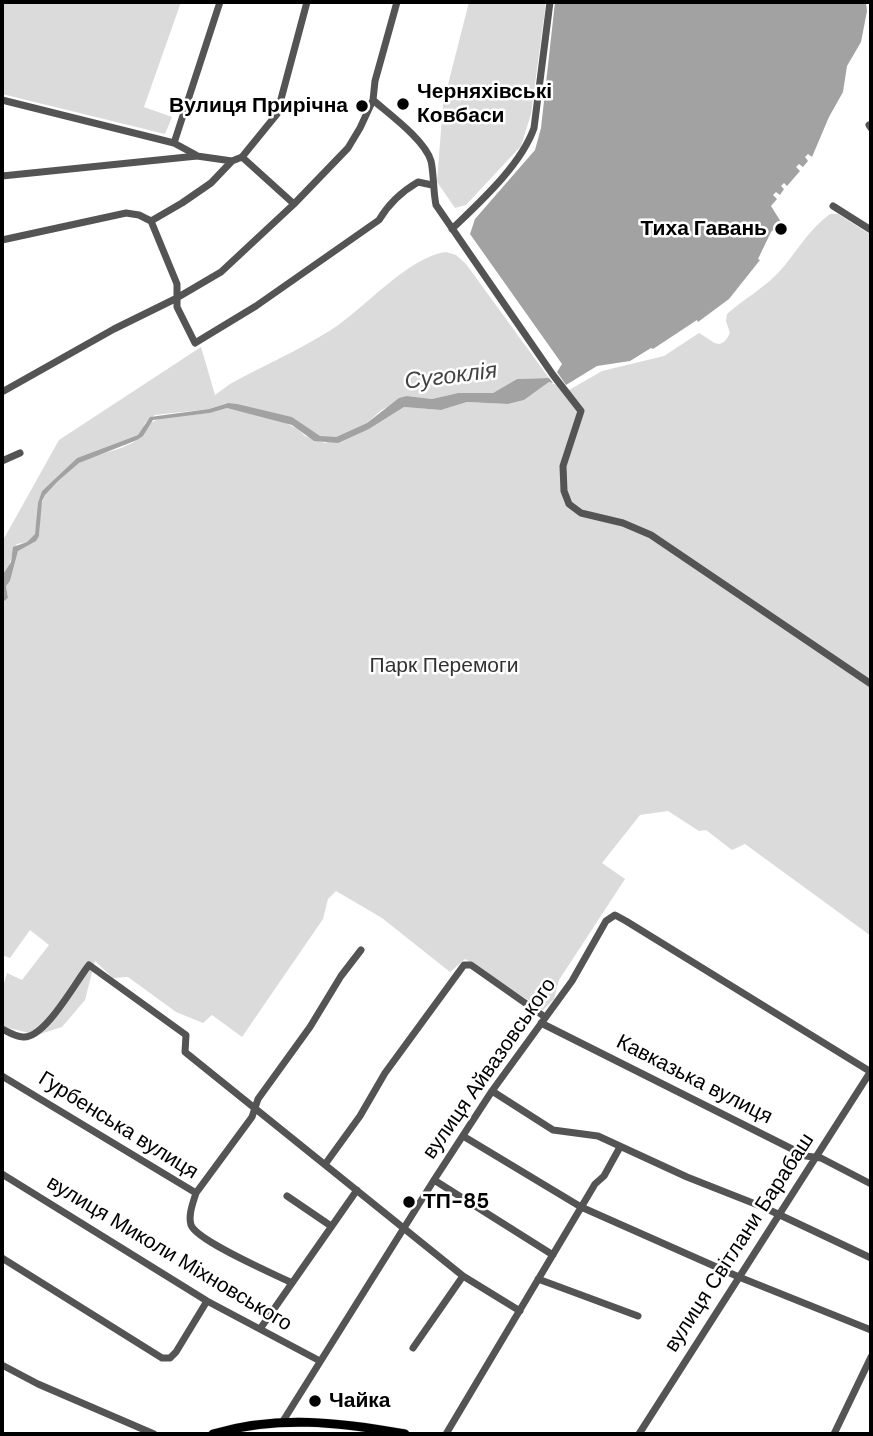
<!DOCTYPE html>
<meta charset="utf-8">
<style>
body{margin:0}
#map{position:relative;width:873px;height:1436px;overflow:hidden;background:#fff;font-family:"DM Sans",sans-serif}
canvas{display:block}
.frame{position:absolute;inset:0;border:4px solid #000;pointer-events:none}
</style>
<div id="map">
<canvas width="873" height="1436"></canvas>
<div class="frame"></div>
</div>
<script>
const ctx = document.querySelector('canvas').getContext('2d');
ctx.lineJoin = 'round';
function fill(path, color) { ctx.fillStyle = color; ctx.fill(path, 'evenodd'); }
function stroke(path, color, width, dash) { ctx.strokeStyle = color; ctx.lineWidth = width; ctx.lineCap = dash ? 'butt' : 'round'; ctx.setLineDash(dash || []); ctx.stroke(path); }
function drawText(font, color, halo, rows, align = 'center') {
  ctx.font = font + ' "DM Sans",sans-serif'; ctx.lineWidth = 5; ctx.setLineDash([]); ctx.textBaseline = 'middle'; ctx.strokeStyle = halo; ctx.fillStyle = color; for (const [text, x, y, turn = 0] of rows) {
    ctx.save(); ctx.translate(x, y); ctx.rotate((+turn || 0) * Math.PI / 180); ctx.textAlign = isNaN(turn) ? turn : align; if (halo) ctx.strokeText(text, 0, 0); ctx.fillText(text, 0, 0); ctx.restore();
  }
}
fill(new Path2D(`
 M2 2H181L144 107 172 117 165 134 2 94Z
 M469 2H546L531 114 521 146 466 205 455 208 437 182 443 104Z
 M830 214H838L871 235V936L745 844 732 850 706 830 699 831 668 811 640 815 602 863 625 879 559 980 554 999 543 1010 465 959 450 972 382 918 336 891 328 899 323 919 242 1037 212 1015 203 1023 176 1012 128 977 113 978 95 961 85 1000 62 1027 37 1035 5 1027 2 1038V990L7 973 22 980 49 945 30 930 10 958 2 955V603L8 598 6 586 10 581 18 551 39 536C41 524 38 509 44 497 49 486 68 470 79 463 100 450 140 451 149 424L158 419 210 413 227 408 282 421 298 429 305 436 325 443 369 429 404 407 441 410 467 402 508 404 524 400 549 382 569 390 602 371 664 356 699 333C711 339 720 354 730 333L726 321 727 314C744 299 764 288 779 272 797 252 808 230 830 214Z
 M446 252 456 255 466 264 549 378 517 379 493 393H458L432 399 407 396 380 411 367 423 336 437H320L292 417 227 403 209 409 155 415 145 423 143 430 138 435 77 458 42 491 35 534 27 542 17 544C10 555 12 566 2 576V542L59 440 201 347 215 395 230 384C263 366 299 350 331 330 364 309 409 256 446 252Z`), '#dbdbdb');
fill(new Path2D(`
 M555 2H866L867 11 861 42 847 66 843 92 829 117 812 157 808 154 805 157 808 161 803 167 799 164 796 167 800 171 787 186 784 183 781 186 784 189 780 195 776 192 773 195 777 199 771 206 781 222 771 232 758 259 760 260 729 299 698 322 697 320 653 349 651 348 630 361 597 366 566 385 557 372 562 364 470 234 475 219 535 150 541 128Z
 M549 378 553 383 549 382 524 400 508 404 467 402 441 410 404 407 369 429 338 443 314 441 292 425 227 408 210 413 153 420 143 436 137 440 79 463 58 481 45 495 42 501 39 536 36 541 18 551 10 581 6 586 8 598 2 603V576L11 562 13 547 27 542 35 534 38 503 42 491 77 458 138 435 150 417 209 409 228 403 237 404 292 417 320 436 336 437 367 423 399 398 407 396 432 399 458 393H493L517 379Z`), '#a2a2a2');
const major = new Path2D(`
 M213 1434C277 1415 340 1422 405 1434`);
stroke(major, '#dbdbdb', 10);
stroke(new Path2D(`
 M2 100 174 143 196 155
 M373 100C389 114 425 140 431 161 434 174 433 191 436 205L553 375 581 411 563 466 564 491 569 504 581 513 623 523 651 535 871 684
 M869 125 871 128
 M174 143 220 2
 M242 157 294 204
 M2 176 197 156 232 161
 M833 206 871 230
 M151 221 177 284V307L195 343 256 306 379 220C389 203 401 192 418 182L432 185
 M151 221 182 203 211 183 232 161 242 157 277 114 307 2
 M452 229C480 202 521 165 534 128L550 2
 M2 240 126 213 139 215 151 221
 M2 392 114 329 175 299 221 272 294 204 348 148 360 128 373 100 375 81 397 2
 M2 461 20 453
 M541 1023 806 1156 821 1158 871 1184
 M2 1029C8 1032 16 1037 23 1037 45 1039 76 981 89 965L186 1035 185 1052 463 1276 520 1311
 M2 1076 196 1193C193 1203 188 1215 191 1225 197 1241 274 1274 292 1283
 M492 1091 553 1130 598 1136 687 1177 763 1207 871 1258
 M463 1136 581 1207 739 1277 871 1330
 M326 1163 360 1116 385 1073 464 965H471L545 1017
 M2 1174 207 1301 320 1361
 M434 1180 553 1255
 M196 1193 252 1117 258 1099 310 1027 341 976 361 950
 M287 1196 331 1226
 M2 1258 162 1358H170L176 1352 207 1301
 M538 1279 638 1316
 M260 1329 357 1190
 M413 1348 463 1276
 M2 1365 38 1384 154 1434
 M283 1421 434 1180 492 1091 572 981 606 921 615 915 626 921 871 1072
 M446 1434 595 1184 604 1176 620 1147
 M639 1434 871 1071
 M834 1434 871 1357`), '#545454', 7);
stroke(major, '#000', 9);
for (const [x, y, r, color] of [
 [403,104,7,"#000"],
 [362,106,7,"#000"],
 [781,229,7,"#000"],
 [409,1202,7,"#000"],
 [315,1401,7,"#000"]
]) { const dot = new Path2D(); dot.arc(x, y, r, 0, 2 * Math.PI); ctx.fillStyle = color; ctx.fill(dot); stroke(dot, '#fff', 2.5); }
drawText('bold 21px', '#000', '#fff', [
 ["Черняхівські",417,92],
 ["Ковбаси",417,116],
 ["Вулиця Прирічна",348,106,"right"],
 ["Тиха Гавань",767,229,"right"],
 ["ТП-85",423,1202],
 ["Чайка",329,1401]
], 'left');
drawText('21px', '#323232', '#fff', [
 ["Парк Перемоги",444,666]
]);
drawText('21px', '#000', '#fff', [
 ["вулиця Айвазовського",490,1069,-55],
 ["Кавказька вулиця",694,1080,27],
 ["Гурбенська вулиця",118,1126,32],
 ["вулиця Світлани Барабаш",740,1243,-57],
 ["вулиця Миколи Міхновського",169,1254,31]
]);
drawText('italic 23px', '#434343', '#fff', [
 ["Сугоклія",451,377,-7]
]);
</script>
